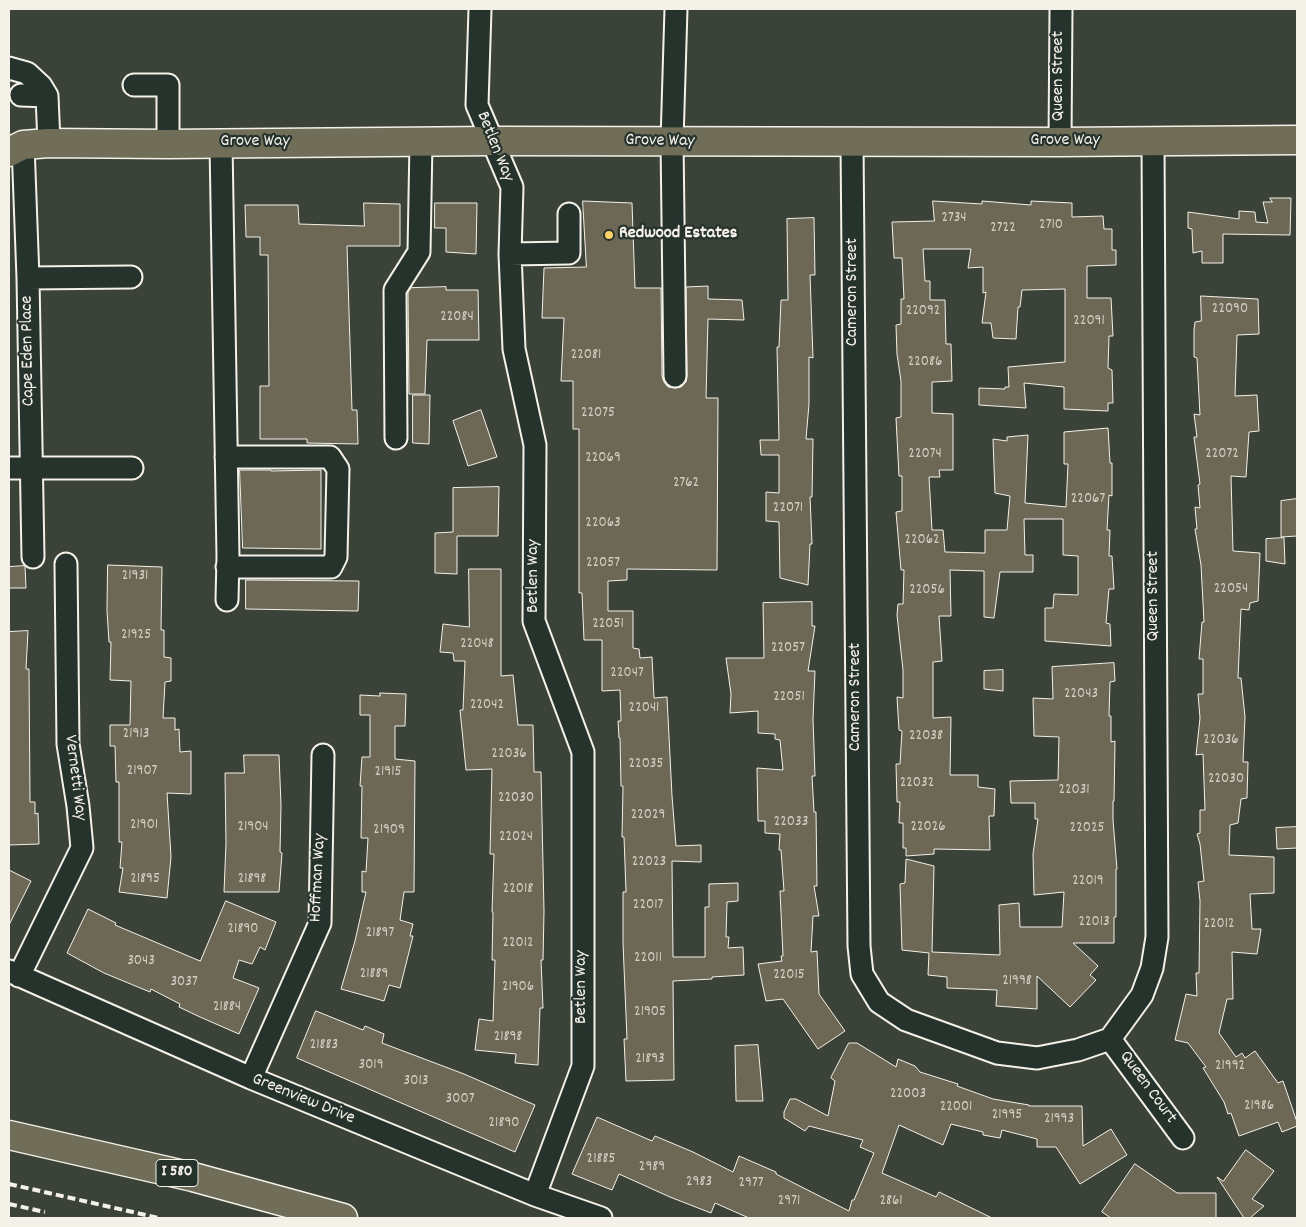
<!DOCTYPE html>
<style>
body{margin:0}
#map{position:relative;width:1306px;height:1227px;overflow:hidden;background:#3b4339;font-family:Dekko,sans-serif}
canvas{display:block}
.frame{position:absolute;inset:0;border:10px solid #f4f1e8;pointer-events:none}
</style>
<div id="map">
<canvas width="1306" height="1227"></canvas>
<div class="frame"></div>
</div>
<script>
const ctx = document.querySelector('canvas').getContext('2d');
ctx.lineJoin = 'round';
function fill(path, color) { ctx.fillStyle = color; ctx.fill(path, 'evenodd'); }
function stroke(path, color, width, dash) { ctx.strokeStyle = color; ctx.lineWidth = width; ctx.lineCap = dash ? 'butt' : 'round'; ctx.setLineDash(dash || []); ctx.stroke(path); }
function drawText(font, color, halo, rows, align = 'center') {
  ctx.font = font + ' Dekko,sans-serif'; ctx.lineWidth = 4.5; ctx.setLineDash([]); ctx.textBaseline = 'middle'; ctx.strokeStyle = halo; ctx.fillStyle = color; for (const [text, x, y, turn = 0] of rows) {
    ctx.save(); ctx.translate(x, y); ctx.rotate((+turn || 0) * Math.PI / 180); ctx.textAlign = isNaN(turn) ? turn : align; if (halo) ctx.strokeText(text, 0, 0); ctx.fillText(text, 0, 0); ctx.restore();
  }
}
const building = new Path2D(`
 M1270 198H1291L1290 235 1223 234V263H1202V251L1193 253 1192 229 1188 228V212L1239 219V211L1255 212 1256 222 1268 223 1263 202H1272Z
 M583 201 632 203 635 288H661L662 376 664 382 668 387 675 388 681 387 686 382 687 376 686 287 708 286V299L742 300 744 320 708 319 706 398H718L717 570 627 569V580L608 581V611H633V648L639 649 640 658 652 657 654 698 667 697 672 796 676 846 701 845V862L672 861 673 957H705V907H709V884L738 883V901L727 902 726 937H729L728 948 743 947 744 975 712 977V979L673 981 674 1080 626 1081 624 1039H627L623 943V892H626L624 837H622L623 786H621L620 738H619L618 721H621L620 690 602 691V640H584L582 593H579V429H573V381H561L564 318H542L544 268 586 267Z
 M933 201 982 204V201L1031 205V201L1072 203V217L1103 216 1104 229H1112V250H1116V265L1087 266V298H1111L1113 336H1109L1108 368 1112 370 1113 403H1108V411L1064 409V387L1024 383 1026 408 979 405V388L1005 389V387H1009L1008 367 1065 362V289L1022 290 1020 307H1018L1016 339 993 338 991 323H982L986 292 983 293V267L968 268 971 249H923L925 281H930V300H945L946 344H951L952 381 932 382V413L953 414V470H939L940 477H929L932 530H943L945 552 985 553V530H1007L1010 496 995 493 993 439 1007 441V437L1028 435 1025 503 1066 507 1068 464H1064V432L1108 428 1110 463H1112V496L1109 495 1107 530H1110L1109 556H1112L1114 589H1109L1106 623 1110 624 1111 646 1045 641V608H1053L1054 594 1078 595V556L1063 555V519H1024L1025 555H1033V572H1000L994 618 984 617V571L950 570 951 616H939L942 661 933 662V718L951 717 950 775H978V787L995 789 994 816H989L990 850 934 849V854L906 856V848H903V823H899L900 802H897L896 764H900L902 731 899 730 897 697 903 698V670L897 615 898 604H903L904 570H901L896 512 902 511V476H899L896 418 901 417V381L897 354 896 325 901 324V299H904L902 258H894L892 222 934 221Z
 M364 203 400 204V246H347L352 410H357L358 444 307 443V439H260V386H269L268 255H260V237H246L245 205H298L299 224 364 226Z
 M435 203H477L476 254 446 252V228H435Z
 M814 218 815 275H810L813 358 809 357V404L806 439H813L812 497H810L812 544H810L808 585 780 578 779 522 766 521V492L779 493V455H761L760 440H779L777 347H779L781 300H788L787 219Z
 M446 287V290H478L479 340H427L425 394H409L408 292 411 288Z
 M1201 296 1258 299 1259 334 1237 335 1235 396 1257 395 1259 431 1249 432 1246 477 1231 476 1233 551 1260 553 1258 601 1250 603 1249 610 1241 609 1238 678H1241L1245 717 1243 762H1248L1247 798 1241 799 1238 823 1230 825 1229 855 1274 857V893L1250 894 1252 929H1261L1257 954 1232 952 1233 999H1227L1219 1033 1236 1057 1242 1053 1245 1058 1255 1051 1278 1083 1283 1081 1297 1122V1126L1282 1132 1278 1122 1239 1136 1231 1113 1228 1114 1224 1102 1203 1068 1206 1067 1188 1043 1175 1040 1186 994 1197 996 1196 973H1199L1200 901 1198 882 1204 881 1200 844 1197 834 1200 833V810H1205L1203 754 1196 755 1200 718 1198 694H1203V659H1199L1202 622H1204L1201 565 1195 529H1197L1195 507 1200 508 1198 485 1200 484 1194 437H1197L1194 414 1200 415 1197 358 1194 357V330L1195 322 1201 321Z
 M413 395H430L429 444 413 443Z
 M481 410 497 457 468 466 453 421Z
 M240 470H271V471L321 470V549L243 548Z
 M499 487 498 536H457V574L435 573V533L453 532V488Z
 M1297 499V536L1281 537V501Z
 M1284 538 1285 564 1266 561V539Z
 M108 565 162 567 161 630H164V657L171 658V681L165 682 163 718H175V730L179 729 180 752 191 751V794L167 793 171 857 167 898 119 892 123 868H120L122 842H119V782H116L115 746H110V725H130L131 681 110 680 111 642H109L107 611Z
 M25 566 26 588H9V567Z
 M469 569H501V676L513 675 518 725H533L534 772H541L544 911 543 960H541L543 1008H540L538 1065 515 1063 516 1054 475 1050 479 1019 493 1021 495 960H492L493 912H492L494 854H490L492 769 466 770 460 710H463L465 661H454L453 653 440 652 443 624 469 627Z
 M246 580 359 581 358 611 246 609Z
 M812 602V626H815L808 671H815L813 719 815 776H812L814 812H816L817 886H814L819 916H813L811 952 817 951 819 994 845 1031 818 1049 783 999 766 1001 758 964 782 961 781 956H783L780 891H784L781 850H779L780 834 765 833V821H758L757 768 783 770 780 740 775 739V734L758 733V711L730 713 731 694 726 658H764L763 603Z
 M28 631 26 669H29L30 802H35V814L38 813 39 844 9 845V632Z
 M1114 663 1115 681 1110 682 1109 716H1111V742L1115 741 1114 801H1113V820L1117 869H1116V917H1114V943H1073L1098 966 1090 975 1096 980 1070 1007 1037 976V1009L996 1006 997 990 947 988V977L928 975 929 953 902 950 900 884 905 883 906 859 934 866 932 952 1000 955 999 905 1019 903 1020 927H1062L1064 892 1034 895 1033 854 1038 819H1035V803H1011L1010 781 1058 780 1059 737 1034 736 1033 698 1053 699 1052 667Z
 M1003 670V691L984 689V671Z
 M380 693 406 694 405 726H395V759L415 761 414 892H404L400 920 413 924 410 936H413L400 988 389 985 384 1001 341 989 355 941 366 892H362V871L366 872 368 838H361L362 786H360L362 757H370V715H360V695L380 696Z
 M244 755H279L281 805 280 852 282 853 279 892H224L226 843 225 773H244Z
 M1297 827V848L1277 849 1276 828Z
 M9 870 31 881 9 925Z
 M226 901 276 922 265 950 260 947 252 964 239 960 233 978 259 988 239 1034 200 1017 179 1007 180 1004 151 989 150 992 104 973 67 953 88 909 116 923 115 925 200 961Z
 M316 1011 363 1030 365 1026 384 1034 382 1043 464 1074 535 1105 515 1152 297 1058Z
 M849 1043H857L896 1067 898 1059 915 1066 920 1072 958 1084 957 1086 993 1099 1029 1105V1106H1082L1083 1146 1111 1129 1127 1155 1080 1184 1056 1147H1037V1139L1002 1130 1000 1138 983 1135V1132L951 1124 943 1145 899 1125 882 1173 936 1197 939 1192 992 1218H749L715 1203 711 1213 670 1197 619 1174 612 1190 572 1174 597 1117 652 1141 655 1136 693 1152 733 1172 739 1156 776 1172V1174L849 1211 852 1200H854L874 1153 860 1147 863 1140 809 1126 805 1131 784 1118V1112L790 1099H796L828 1116 835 1081 831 1078Z
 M758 1045 763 1101H736L735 1046Z
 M1246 1150 1274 1171 1252 1199 1264 1206 1250 1218H1244L1217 1177 1223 1181Z
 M1135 1164 1177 1193H1216V1218H1111L1102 1212Z`);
fill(building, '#6d6856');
stroke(building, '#f4f1e8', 1);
const minor = new Path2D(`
 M480 9 477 105 512 187 510 254 514 349 535 445 534 621 583 752V1066L535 1195
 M9 68 27 73 41 86 47 96 49 143
 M134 85H168V144
 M21 95 47 96
 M852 142 859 946 862 974 879 1002 906 1020 997 1053 1037 1058 1078 1050 1110 1039
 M1060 142 1061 9
 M221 144 228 557 227 600
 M23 145 28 278 33 557
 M510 254 569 253V214
 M28 278 131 277
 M675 376 672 141 676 9
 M396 438 395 290 419 252 421 142
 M226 457H330L338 469 336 557 331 567H227
 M9 468H132
 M9 971 251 1078 535 1195 601 1218
 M19 976 82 848 78 806 68 744 66 564
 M1110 1039 1142 995 1152 968 1157 937 1153 141
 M1110 1039 1183 1138
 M251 1078 320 923 323 755`);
const major = new Path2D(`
 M9 152 23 145 49 143 168 144 492 141 1060 142 1297 140`);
const highway = new Path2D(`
 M9 1135 193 1177 343 1218`);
stroke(minor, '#f4f1e8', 25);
stroke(major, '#f4f1e8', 31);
stroke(highway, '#f4f1e8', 31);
stroke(minor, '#26332d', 21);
stroke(major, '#706e59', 28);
stroke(highway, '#706e59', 28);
stroke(new Path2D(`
 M9 1184 159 1218
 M9 1204 45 1212
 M9 1218H10`), '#f4f1e8', 4, [8, 4]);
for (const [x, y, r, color] of [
 [609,235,5,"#ffd166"]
]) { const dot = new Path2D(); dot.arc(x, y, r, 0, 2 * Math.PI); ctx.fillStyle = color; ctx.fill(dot); stroke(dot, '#26332d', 2); }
drawText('15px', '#d2cfc4', null, [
 ["2734",954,219],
 ["2710",1051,226],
 ["2722",1003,229],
 ["22090",1230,310],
 ["22092",923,312],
 ["22084",457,318],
 ["22091",1089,322],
 ["22081",586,356],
 ["22086",925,363],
 ["22075",598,414],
 ["22074",925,455],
 ["22072",1222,455],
 ["22069",603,459],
 ["2762",686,484],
 ["22067",1088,500],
 ["22071",788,509],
 ["22063",603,524],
 ["22062",922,541],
 ["22057",603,564],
 ["21931",135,577],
 ["22054",1231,590],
 ["22056",927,591],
 ["22051",608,625],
 ["21925",136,636],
 ["22048",477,645],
 ["22057",788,649],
 ["22047",627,674],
 ["22043",1081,695],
 ["22051",789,698],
 ["22042",487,706],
 ["22041",644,709],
 ["21913",136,735],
 ["22038",926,737],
 ["22036",1221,741],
 ["22036",509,755],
 ["22035",646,765],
 ["21907",142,772],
 ["21915",388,773],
 ["22030",1226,780],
 ["22032",917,784],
 ["22031",1074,791],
 ["22030",516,799],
 ["22029",648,816],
 ["22033",791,823],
 ["21901",144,826],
 ["21904",253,828],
 ["22026",928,828],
 ["22025",1087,829],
 ["21909",389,831],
 ["22024",516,838],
 ["22023",649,863],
 ["21895",145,880],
 ["21898",252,880],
 ["22019",1088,882],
 ["22018",518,890],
 ["22017",648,906],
 ["22013",1094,923],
 ["22012",1219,925],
 ["21890",243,930],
 ["21897",380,934],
 ["22012",518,944],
 ["22011",648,959],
 ["3043",141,962],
 ["21889",374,975],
 ["22015",789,976],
 ["21998",1017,982],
 ["3037",184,983],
 ["21906",518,988],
 ["21884",227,1008],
 ["21905",650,1013],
 ["21898",508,1038],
 ["21883",324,1046],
 ["21893",650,1060],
 ["3019",371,1066],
 ["21992",1230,1067],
 ["3013",416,1082],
 ["22003",908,1095],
 ["3007",460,1100],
 ["21986",1259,1107],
 ["22001",956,1108],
 ["21995",1007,1116],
 ["21993",1059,1120],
 ["21890",504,1124],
 ["21885",601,1160],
 ["2989",652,1168],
 ["2983",699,1183],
 ["2977",751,1184],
 ["2971",789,1202],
 ["2861",891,1202]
]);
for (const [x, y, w] of [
 [177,1173,42]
]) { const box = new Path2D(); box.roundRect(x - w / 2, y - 13.5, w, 27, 4); ctx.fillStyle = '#26332d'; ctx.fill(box); stroke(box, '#f4f1e8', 1); }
drawText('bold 16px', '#f4f1e8', null, [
 ["I 580",177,1173]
]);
drawText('18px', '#f4f1e8', '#26332d', [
 ["Queen Street",1060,76,-90],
 ["Grove Way",660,142,1],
 ["Grove Way",1065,142],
 ["Grove Way",255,143],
 ["Betlen Way",494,147,68],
 ["Cameron Street",854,292,-90],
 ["Cape Eden Place",29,351,-91],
 ["Betlen Way",535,576,-90],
 ["Queen Street",1155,596,-90],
 ["Cameron Street",857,697,-90],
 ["Vernetti Way",74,778,83],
 ["Hoffman Way",319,878,-87],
 ["Betlen Way",583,987,-90],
 ["Queen Court",1147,1088,54],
 ["Greenview Drive",303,1100,22]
]);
drawText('bold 18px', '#f4f1e8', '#26332d', [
 ["Redwood Estates",619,235]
], 'left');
</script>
